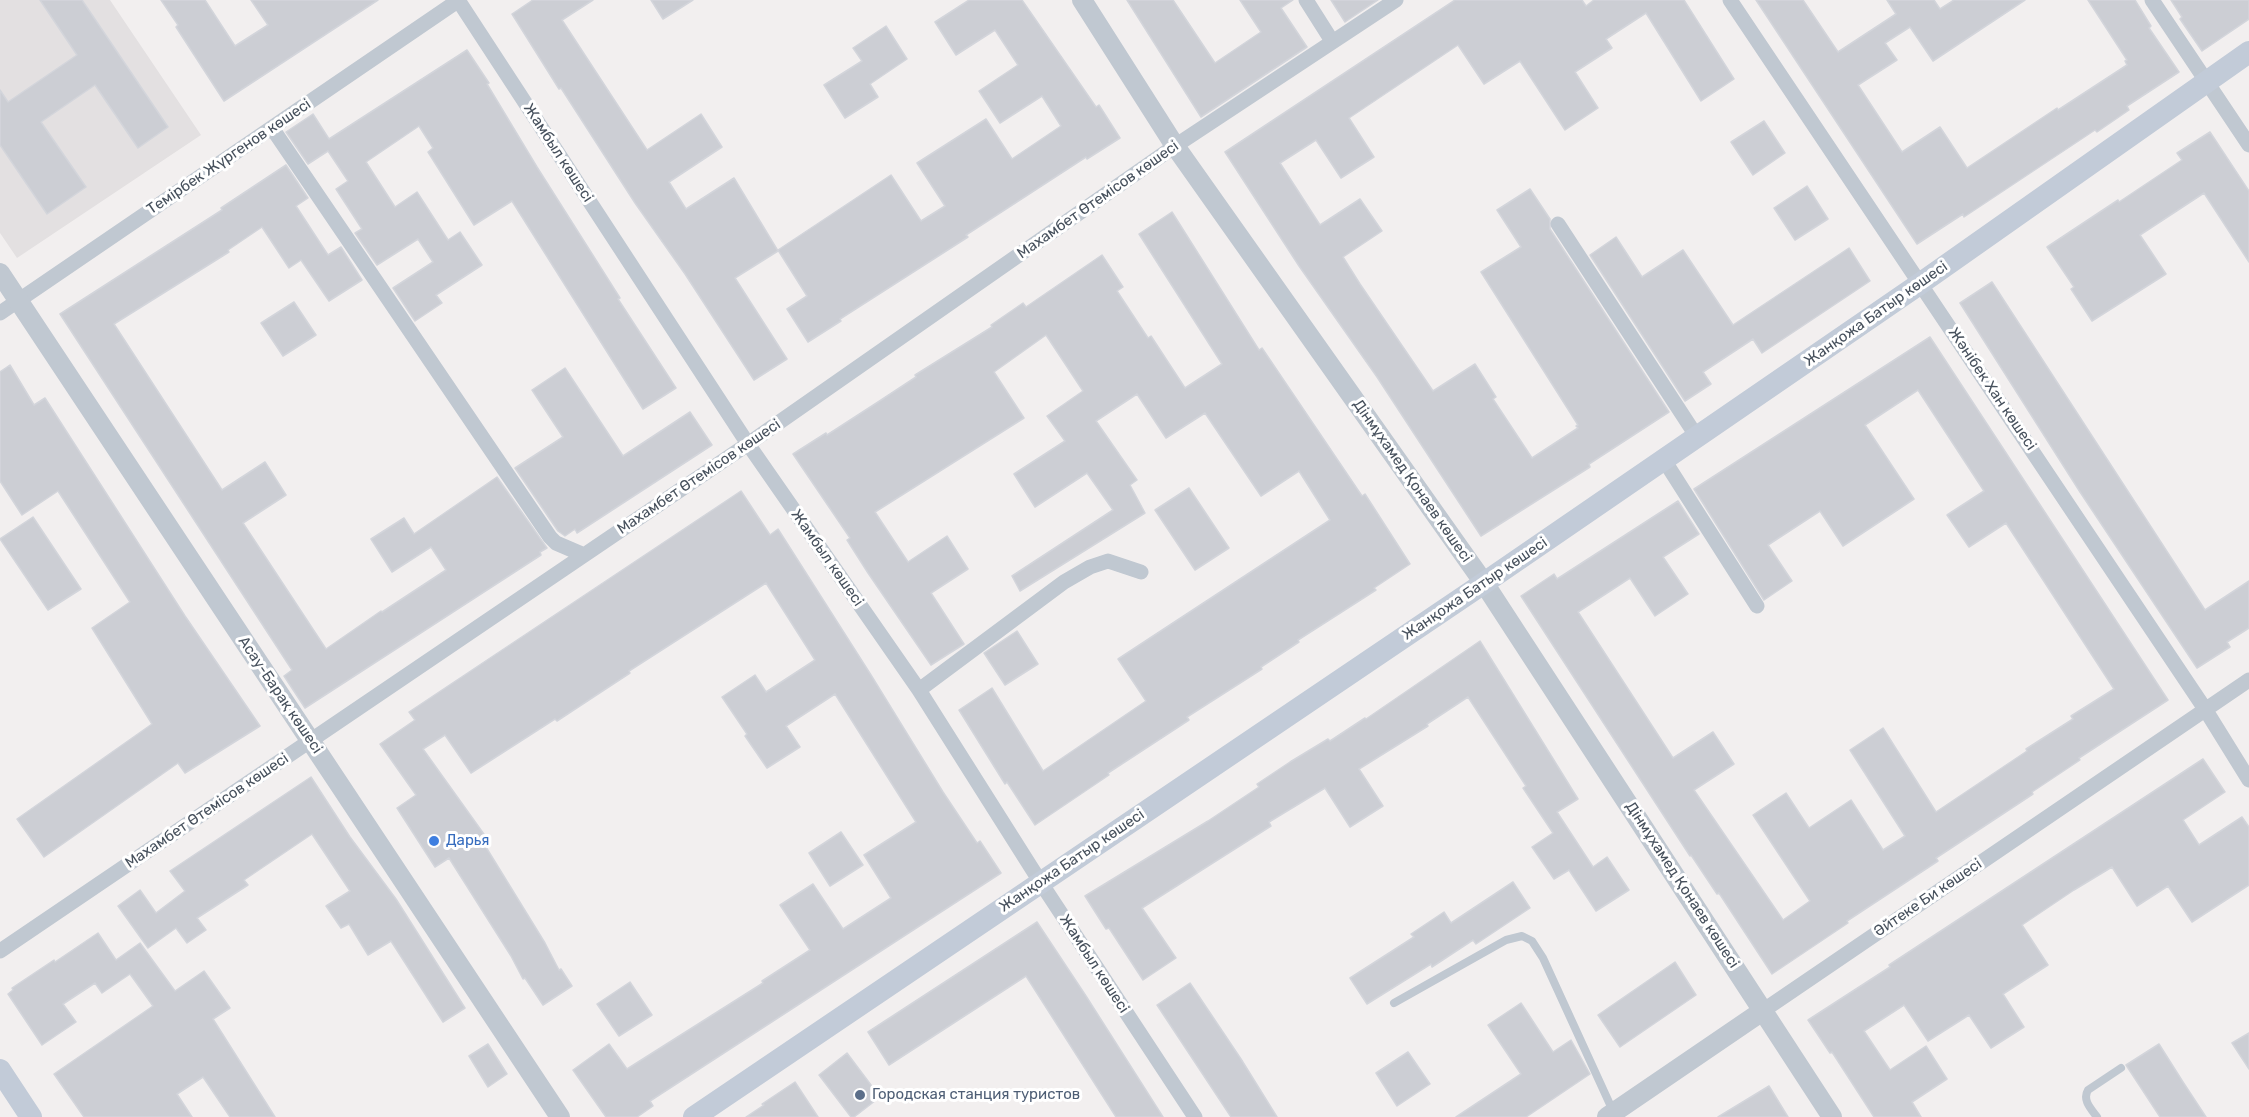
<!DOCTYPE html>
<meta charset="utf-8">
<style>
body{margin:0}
canvas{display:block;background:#f2efef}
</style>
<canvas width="2249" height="1117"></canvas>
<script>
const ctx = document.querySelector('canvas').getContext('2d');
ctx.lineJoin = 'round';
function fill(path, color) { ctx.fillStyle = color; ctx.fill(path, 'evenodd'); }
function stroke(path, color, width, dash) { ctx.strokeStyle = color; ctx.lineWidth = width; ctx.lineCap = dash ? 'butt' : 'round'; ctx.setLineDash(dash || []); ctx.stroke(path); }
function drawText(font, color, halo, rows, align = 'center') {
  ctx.font = font + ' Rubik,sans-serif'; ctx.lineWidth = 6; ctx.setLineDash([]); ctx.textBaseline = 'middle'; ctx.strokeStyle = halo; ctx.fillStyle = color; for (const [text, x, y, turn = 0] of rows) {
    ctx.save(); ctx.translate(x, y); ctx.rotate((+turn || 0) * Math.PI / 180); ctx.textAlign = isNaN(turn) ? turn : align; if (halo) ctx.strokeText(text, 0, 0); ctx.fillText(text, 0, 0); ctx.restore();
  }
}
fill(new Path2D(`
 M0 0H110L201 135 17 258 0 233Z`), '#e3e0e1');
const building = new Path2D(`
 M40 0H82L168 127 138 148 95 85 41 122 86 187 47 214 0 145V90L8 102 77 55Z
 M161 0H205L235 46 268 25 251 0H378L224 101 176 27 178 25Z
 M533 0H593L562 20 647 150 701 114 722 147 669 182 686 209 734 178 778 251 735 278 787 359 754 380 685 274 635 203 561 88 559 89 512 14Z
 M651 0H693L663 19Z
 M969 0H1022L1096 107 1099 105 1120 138 1087 159 1086 157 966 235 968 237 840 319 841 321 808 342 787 309 807 296 778 250 891 175 921 221 945 206 917 163 986 119 1012 159 1061 126 1042 96 1000 123 979 91 1018 65 995 30 956 55 935 22Z
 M1127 0H1173L1215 63 1261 32 1240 0H1293L1281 8 1307 47 1201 117Z
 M1331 0H1378L1345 22Z
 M1455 0H1582L1586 6 1594 0H1684L1734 79 1701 101 1646 13 1606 39 1612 48 1575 72 1598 108 1565 130 1520 61 1484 84 1458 45 1349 118 1374 157 1341 178 1316 140 1280 163 1320 225 1360 199 1382 231 1343 257 1360 284 1433 391 1475 364 1496 397 1493 399 1532 458 1578 428 1576 426 1578 425 1481 272 1521 247 1497 210 1530 189 1550 219V229L1669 412 1589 464 1590 467 1481 536 1377 377 1299 266 1225 152Z
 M1756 0H1803L1838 52 1896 14 1887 0H1934L1940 9 1954 0H2025L1933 61 1910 27 1885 43 1897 60 1858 85 1902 152 1940 127 1967 168 2057 108 2058 110 2127 65 2125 61 2127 60 2088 0H2135L2151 26 2149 28 2179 72 2127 106 2129 110 2097 132 2095 130 1964 217 1963 214 1917 244Z
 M2171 0H2249V19L2202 51 2180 19 2182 17Z
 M886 26 907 59 870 84 878 97 845 118 824 85 862 61 853 48Z
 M467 50 489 83 487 84 537 167 620 298 618 299 676 388 643 409 512 201 474 225 428 152 433 148 419 126 366 162 395 207 417 192 448 240 460 232 482 265 436 295 442 303 415 321 393 288 433 262 418 239 377 265 355 233 362 229 336 189 348 181 328 151 308 164 286 132 313 114 329 139Z
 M1764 121 1785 153 1753 175 1731 142Z
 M2210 132 2249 191V262L2204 193 2140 235 2166 274 2092 321 2071 289 2074 287 2047 247 2118 200 2119 202 2182 160 2177 153Z
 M286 165 308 198 296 206 328 255 341 247 362 280 329 301 301 260 289 268 262 227 228 250 229 252 114 324 222 490 265 462 286 495 243 523 326 649 381 611 382 612 446 570 431 547 392 572 371 539 404 518 414 534 497 477 547 548 540 552 541 555 305 708 284 676 292 670 60 314 222 210 221 208Z
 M1807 186 1828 219 1795 240 1774 208Z
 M1172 212 1259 350 1262 348 1362 496 1365 494 1410 564 1374 588 1376 590 1298 640 1299 642 1261 667 1262 669 1187 717 1189 720 1108 773 1109 775 1035 825 1007 782 1005 784 959 710 992 688 1043 771 1146 701 1118 659 1330 520 1299 471 1261 496 1205 413 1166 438 1137 394 1096 421 1137 480 1130 485 1145 513 1020 591 1012 576 1113 510 1087 473 1035 507 1014 474 1065 441 1047 416 1083 391 1046 335 994 372 1024 418 875 512 908 562 947 536 968 569 931 593 964 644 931 665 868 573 847 540 850 538 793 454 826 433 827 435 878 402 916 377 915 375 992 327 991 325 1023 303 1026 307 1102 255 1123 287 1117 291 1148 338 1151 336 1185 388 1222 364 1139 234Z
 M1616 237 1642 277 1683 250 1733 325 1849 248 1870 281 1762 353 1753 339 1703 372 1711 384 1685 401 1590 255Z
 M1992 282 2205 610 2249 581V628L2227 642 2230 647 2197 668 2080 492 1960 303Z
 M294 302 316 335 283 356 261 323Z
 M1930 337 2168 700 2079 758 2080 760 2032 792 2033 794 1936 858 1938 861 1847 921 1848 923 1772 974 1719 893 1717 894 1691 855 1690 856 1521 596 1554 574 1557 579 1678 501 1699 534 1663 557 1688 594 1655 616 1630 578 1578 612 1673 758 1713 732 1734 764 1694 790 1783 920 1810 901 1753 815 1786 793 1809 828 1851 800 1883 850 1905 836 1850 750 1883 728 1936 812 2027 751 2026 749 2073 719 2071 716 2114 689 2006 523 1969 547 1947 515 1984 491 1918 390 1865 425 1914 499 1843 546 1820 511 1768 545 1792 581 1764 600 1694 489Z
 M10 365 34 405 45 398 185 616 260 726 185 773 178 763 44 857 17 819 152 724 92 628 130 602 58 491 22 515 0 481V372Z
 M565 368 623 456 690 412 712 445 577 533 575 529 565 536 558 531 515 468 563 437 532 390Z
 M1189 488 1229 548 1195 570 1155 510Z
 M741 491 770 535 778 529 871 675 943 792 977 843 980 841 1001 873 650 1101 653 1106 637 1117H606L573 1070 609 1044 627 1069 763 983 762 981 810 950 780 905 813 884 843 929 891 898 864 855 916 822 835 694 786 726 800 747 767 768 745 736 747 734 722 697 755 675 766 692 815 660 766 583 629 671 630 673 598 694 557 721 555 719 471 773 445 735 423 749 486 837 481 839 545 943 559 970 561 969 572 986 543 1005 525 978 523 979 511 956 449 858 435 867 397 808 416 795 380 744 415 720 409 712Z
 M33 517 81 589 48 610 0 539Z
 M1017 631 1038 664 1005 685 984 653Z
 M1480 641 1578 799 1557 812 1593 867 1607 857 1629 890 1596 911 1569 870 1554 879 1532 847 1553 833 1523 788 1526 786 1468 697 1427 724 1428 726 1359 769 1383 806 1350 827 1325 788 1269 822 1271 826 1142 908 1176 958 1143 980 1109 928 1106 929 1085 896 1208 821 1259 787 1257 784 1290 762 1328 739 1330 741 1365 718 1366 719Z
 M2203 759 2225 792 2183 820 2199 845 2242 817 2249 827V885L2192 922 2168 886 2137 906 2112 867 2074 890 2022 925 2048 965 2003 994 2024 1027 1991 1048 1969 1015 1928 1041 1904 1005 1864 1031 1890 1070 1926 1046 1947 1079 1912 1102 1921 1117H1874L1832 1052 1830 1053 1808 1020 1890 967 1889 965Z
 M311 777 350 837 396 899 465 1008 443 1022 391 941 368 955 349 924 341 928 326 906 350 891 312 834 244 880 248 885 197 918 206 930 187 943 176 928 148 948 118 906 140 890 156 913 185 891 170 871Z
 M841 832 863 865 830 886 809 853Z
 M1513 882 1530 908 1476 944 1473 940 1432 967 1431 964 1367 1004 1350 978 1414 937 1411 934 1444 912 1451 923Z
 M1037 922 1086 996 1163 1117H1116L1026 976 889 1065 868 1032Z
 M98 933 116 960 140 943 175 991 204 971 230 1008 213 1019 275 1117H230L203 1077 177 1094 192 1117H84L54 1074 153 1006 130 974 102 993 95 983 63 1004 76 1022 42 1045 8 994 13 990 12 988 54 960 55 962Z
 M1675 962 1696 995 1620 1047 1598 1015Z
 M630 982 652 1015 619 1036 597 1004Z
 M1190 983 1241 1059 1277 1117H1231L1157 1005Z
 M1521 1003 1553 1052 1571 1040 1590 1074 1526 1117H1456L1521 1074 1488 1025Z
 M2249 1033V1069L2232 1043Z
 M488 1044 507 1074 488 1087 469 1056Z
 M2159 1044 2183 1082 2206 1117H2160L2126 1065Z
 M1408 1052 1430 1084 1397 1106 1376 1073Z
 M847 1053 880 1097 854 1117H851L819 1075Z
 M795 1082 818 1117H746L764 1105 762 1104Z
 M1769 1086 1788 1117H1718Z`);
fill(building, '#ccced4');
stroke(building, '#d3d5db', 1.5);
stroke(new Path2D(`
 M1394 1003 1506 940 1522 936 1532 941 1543 958 1613 1111
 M2097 1117C2091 1109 2082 1100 2088 1090L2121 1068`), '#c0c8d1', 8);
stroke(new Path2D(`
 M458 0 748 444 919 690 1041 883 1195 1117
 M1306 0 1332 41
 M1730 0 2205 709 2249 780
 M2152 0 2249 145
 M272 128 550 537 556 543 584 555
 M1558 224 1697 437
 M0 313 459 0
 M1664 460 1757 606
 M919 690 1064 582 1090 567 1108 561 1141 572
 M0 951 748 444 1175 146 1396 0
 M1764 1010 2249 680`), '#c0c8d1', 15);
stroke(new Path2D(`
 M1082 0 1175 146 1484 583 1832 1117
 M0 273 560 1117
 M1607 1117 1764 1010`), '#c0c8d1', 20);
stroke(new Path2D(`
 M0 1070 31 1117
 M694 1117 1484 583 1921 283 2249 52`), '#c2cbd8', 22);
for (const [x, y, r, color] of [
 [434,841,6,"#3f7fe0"],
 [860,1095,6,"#5c6f8a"]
]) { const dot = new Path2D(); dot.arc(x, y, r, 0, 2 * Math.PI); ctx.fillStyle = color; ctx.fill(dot); stroke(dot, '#fff', 2); }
drawText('15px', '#47515d', '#fff', [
 ["Жамбыл көшесі",558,153,57],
 ["Темірбек Жүргенов көшесі",229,157,-34],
 ["Махамбет Өтемісов көшесі",1098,200,-35],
 ["Жанқожа Батыр көшесі",1876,314,-35],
 ["Жәнібек Хан көшесі",1992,389,56],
 ["Махамбет Өтемісов көшесі",699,477,-34],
 ["Дінмұхамед Қонаев көшесі",1412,481,55],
 ["Жамбыл көшесі",827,558,55],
 ["Жанқожа Батыр көшесі",1475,589,-34],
 ["Асау-Барақ көшесі",280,695,56],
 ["Махамбет Өтемісов көшесі",207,811,-34],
 ["Жанқожа Батыр көшесі",1072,861,-34],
 ["Дінмұхамед Қонаев көшесі",1682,885,57],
 ["Әйтеке Би көшесі",1928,898,-34],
 ["Жамбыл көшесі",1094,964,57]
]);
drawText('15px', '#366cbe', '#fff', [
 ["Дарья",446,841]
], 'left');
drawText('15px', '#4e5e75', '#fff', [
 ["Городская станция туристов",872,1095]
], 'left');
</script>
